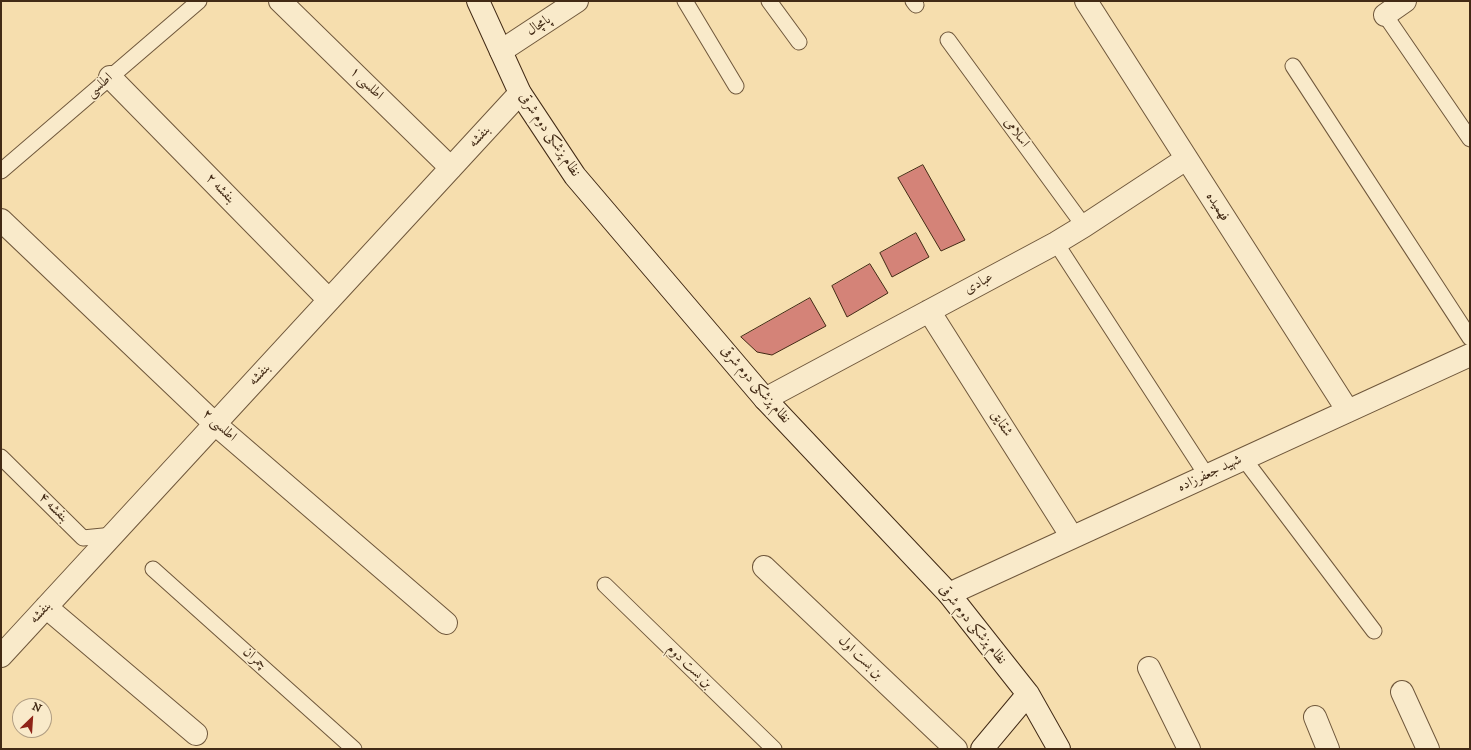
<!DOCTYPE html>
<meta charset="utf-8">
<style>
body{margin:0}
#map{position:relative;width:1471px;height:750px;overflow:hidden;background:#f6deae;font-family:"IM FELL DW Pica",serif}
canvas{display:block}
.frame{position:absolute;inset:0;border:2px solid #422a15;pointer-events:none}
.north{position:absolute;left:12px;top:698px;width:40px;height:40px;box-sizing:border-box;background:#f9eaca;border:1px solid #b09d82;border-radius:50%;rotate:25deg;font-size:11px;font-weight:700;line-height:16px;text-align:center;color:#422a15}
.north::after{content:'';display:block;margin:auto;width:14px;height:18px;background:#8f2418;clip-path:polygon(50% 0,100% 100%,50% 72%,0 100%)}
</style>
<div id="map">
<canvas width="1471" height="750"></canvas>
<div class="frame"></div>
<div class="north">N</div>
</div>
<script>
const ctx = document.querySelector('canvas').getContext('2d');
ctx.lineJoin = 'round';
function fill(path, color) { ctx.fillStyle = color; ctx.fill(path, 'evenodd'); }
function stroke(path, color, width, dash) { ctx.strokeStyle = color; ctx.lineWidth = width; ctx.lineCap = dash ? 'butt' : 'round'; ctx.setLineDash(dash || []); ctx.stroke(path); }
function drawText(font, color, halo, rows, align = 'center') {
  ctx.font = font + ' "IM FELL DW Pica",Amiri,serif'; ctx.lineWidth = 3; ctx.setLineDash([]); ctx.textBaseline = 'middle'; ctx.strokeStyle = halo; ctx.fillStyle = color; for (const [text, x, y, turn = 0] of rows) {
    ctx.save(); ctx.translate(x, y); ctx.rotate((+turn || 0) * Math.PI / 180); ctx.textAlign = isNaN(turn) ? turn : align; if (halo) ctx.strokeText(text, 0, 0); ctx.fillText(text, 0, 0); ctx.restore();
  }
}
const building = new Path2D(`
 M923 165 965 240 941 251 898 178Z
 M916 233 929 257 892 277 880 253Z
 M870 264 888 293 847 317 832 286Z
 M810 298 826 326 772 355 757 352 741 337Z`);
fill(building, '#d48378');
stroke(building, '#422a15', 1);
const lane = new Path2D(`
 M685 1 736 86
 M769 1 799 42
 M913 1 916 5
 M1385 15 1470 139
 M948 40 1084 226
 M1293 66 1470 338
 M1 171 199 1
 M1056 243 1207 476
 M1 457 83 538 113 535
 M1244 459 1374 631
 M153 569 354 749
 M605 585 774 749`);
const street = new Path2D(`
 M280 1 451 168
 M1086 1 1348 411
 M1385 15 1405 1
 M501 51 577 1
 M110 77 329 300
 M1 220 215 424 446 623
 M929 311 1072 537
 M765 399 1056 243 1084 226 1186 159
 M764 567 956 749
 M949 594 1470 355
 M46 607 196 734
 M1 656 520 93
 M1149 668 1189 749
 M1402 692 1428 749
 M1315 717 1328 749`);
const secondary = new Path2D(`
 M478 1 520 93 575 176 765 399 949 594 1028 694 1059 749
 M982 749 1028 694`);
stroke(lane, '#6f573b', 17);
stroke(street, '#6f573b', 24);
stroke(secondary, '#422a15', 24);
stroke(lane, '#f9eaca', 15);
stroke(street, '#f9eaca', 22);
stroke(secondary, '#f9eaca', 22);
drawText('14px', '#422a15', '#f9eaca', [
 ["پامچال",539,26,-33],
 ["اطلسی ۱",366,84,44],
 ["اطلسی",100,86,-41],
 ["اسلامی",1016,133,54],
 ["نظام پزشکی دوم شرقی",549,135,56],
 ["بنفشه",480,137,-47],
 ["بنفشه ۲",220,189,46],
 ["فهمیده",1217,207,57],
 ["عبادی",979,284,-28],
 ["بنفشه",260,375,-47],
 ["نظام پزشکی دوم شرقی",755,385,49],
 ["شقایق",1001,424,58],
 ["اطلسی ۲",219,426,42],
 ["شهید جعفرزاده",1210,474,-25],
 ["بنفشه ۴",53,508,45],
 ["بنفشه",41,613,-47],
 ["نظام پزشکی دوم شرقی",972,625,51],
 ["بن بست اول",860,658,44],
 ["چمران",254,659,42],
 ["بن بست دوم",689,667,44]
]);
</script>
